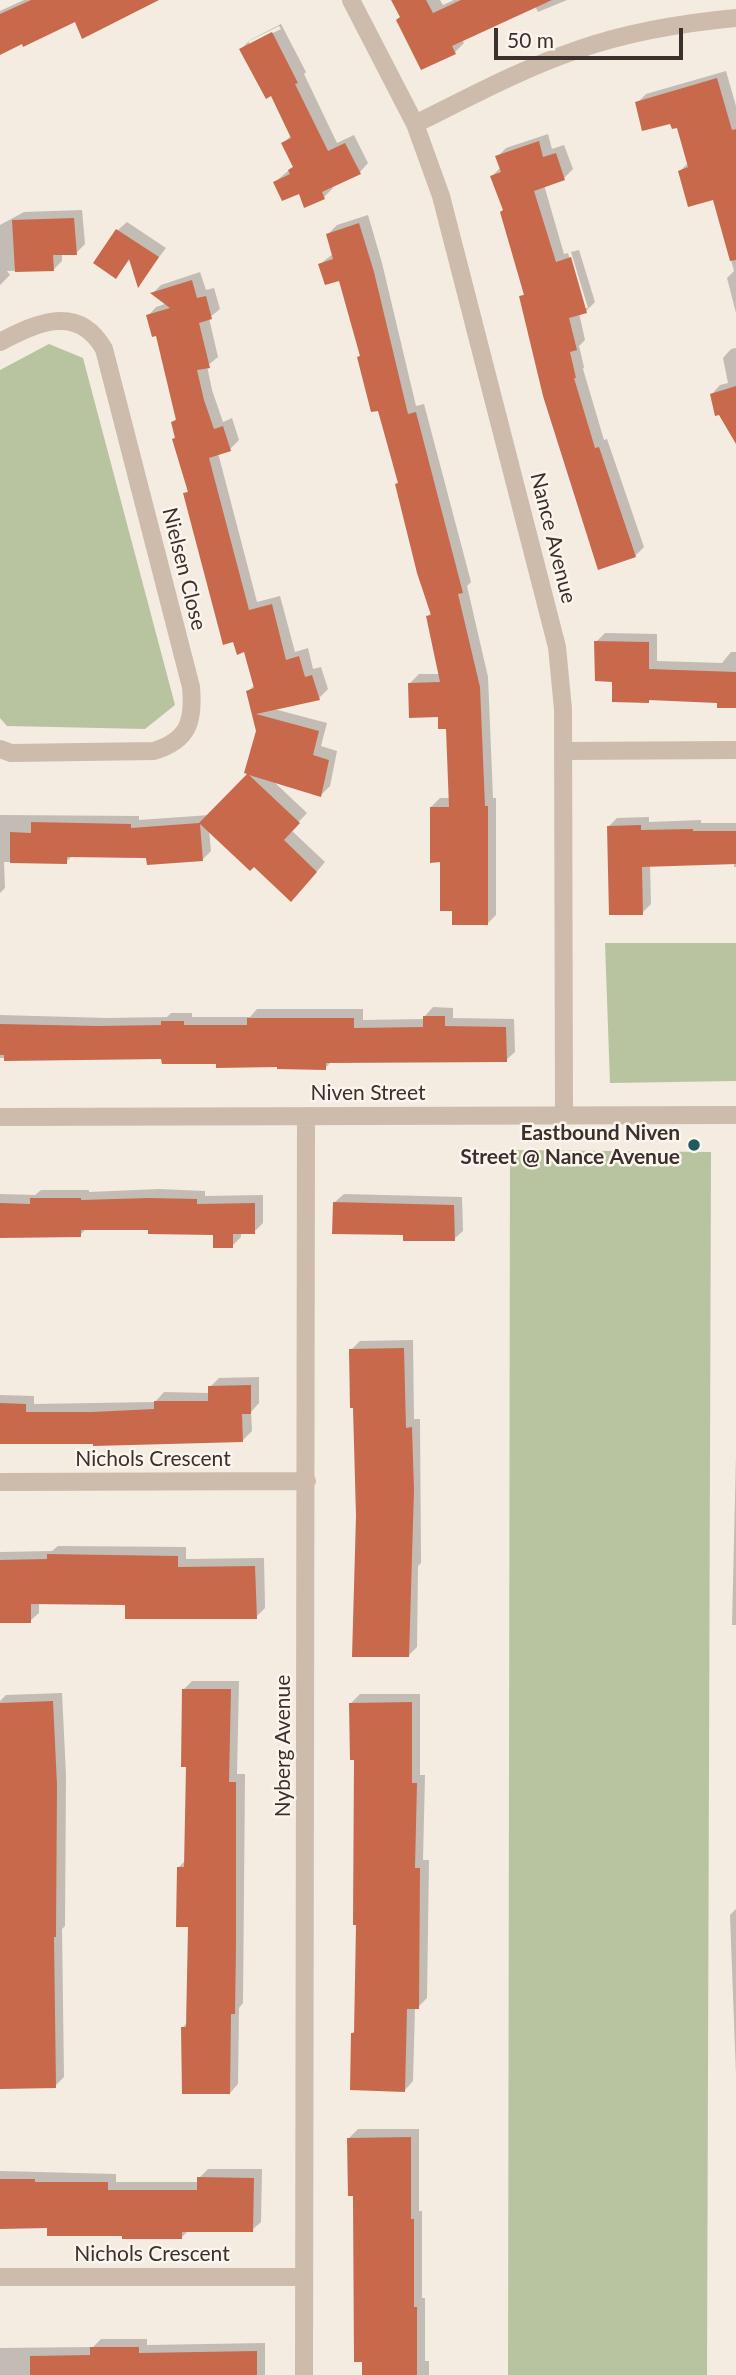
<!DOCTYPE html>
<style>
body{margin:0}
#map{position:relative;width:736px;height:2375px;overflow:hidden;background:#f4ebe1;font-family:Lato,sans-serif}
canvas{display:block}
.scale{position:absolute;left:494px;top:28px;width:189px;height:32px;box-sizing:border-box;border:4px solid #3b302b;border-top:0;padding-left:9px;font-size:21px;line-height:24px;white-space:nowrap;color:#3b302b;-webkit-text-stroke:5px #fbf5ee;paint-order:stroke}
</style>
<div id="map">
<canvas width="736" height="2375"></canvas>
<div class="scale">50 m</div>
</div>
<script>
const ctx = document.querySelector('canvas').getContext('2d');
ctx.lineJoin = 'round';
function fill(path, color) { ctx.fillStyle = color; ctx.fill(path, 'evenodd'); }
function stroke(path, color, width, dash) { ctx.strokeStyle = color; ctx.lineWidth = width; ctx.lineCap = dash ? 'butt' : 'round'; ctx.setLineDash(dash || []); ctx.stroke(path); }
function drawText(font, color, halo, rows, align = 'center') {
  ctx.font = font + ' Lato,sans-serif'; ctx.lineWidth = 5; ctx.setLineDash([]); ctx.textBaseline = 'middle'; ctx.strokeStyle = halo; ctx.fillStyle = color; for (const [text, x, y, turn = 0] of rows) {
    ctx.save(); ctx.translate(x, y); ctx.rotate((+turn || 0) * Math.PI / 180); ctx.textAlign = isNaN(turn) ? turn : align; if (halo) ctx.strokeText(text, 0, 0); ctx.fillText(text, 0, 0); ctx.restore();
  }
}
fill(new Path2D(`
 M49 344 83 358 175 705 145 729 7 726 0 718V370Z
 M605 943H736V1081L610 1083Z
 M510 1150 711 1152 707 2375H508Z`), '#b8c4a0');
fill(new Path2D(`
 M24 0H146L76 20 0 53V11Z
 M393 0H440L443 5 454 0H567L538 12 535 6 462 40 464 43 455 52 402 16Z
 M281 24 306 72 304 74 337 143 354 135 368 163 360 172 332 186 333 188 324 197 305 206 300 192 275 182 294 166 283 143 292 135 272 94 241 49 250 40ZM279 26 281 29 249 45V41Z
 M726 71 736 106V313L727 278 734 271 714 198 680 171 688 163 678 126 637 103 646 94Z
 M548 134 552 149 564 145 573 169 564 178 544 185 564 254 568 253 584 308H588L571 252 579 250 595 302 586 311 579 313 585 340 579 346 584 367 583 369 604 440 607 439 644 547 635 556 521 297 525 293 505 209 492 176 501 167 497 157 506 148Z
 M82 210 85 244 76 253H62V261L53 270 7 271 10 275 0 285V225L24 212Z
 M368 215 382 263 416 406 424 404 471 582 467 586 488 677 493 798H496V915L488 923 454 910 441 861 431 807 440 798H451L448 727 410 683 419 674H440L428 616 432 612 399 482 340 279 320 264 333 254 328 234 337 225Z
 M127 222 166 248 138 285 131 258 116 277 118 230Z
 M200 272 206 290 214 288 220 309 209 318 218 357 207 366 212 390 223 422 232 418 239 440 230 449 218 453 257 602 280 596 295 652 308 648 313 669 321 667 328 689 319 698 274 709 327 723 321 746 337 751 330 786 321 795 272 780 307 813 291 830 325 862 300 891 209 830 211 851 202 860 72 856 66 862H4L5 888 0 893V815L139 816V820L210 815 250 773 257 731 248 692 254 685 245 650 185 494 190 489 173 422 177 418 157 334 148 316 156 307 168 303 153 293 161 285Z
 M736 348V440L712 394 720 385 728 383 723 358 731 349Z
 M605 633 657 634V661L722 663 731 652H736V706L719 701 651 699 648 702 613 681 596 642Z
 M649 817V822L701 820V823H736V867H734V862L650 865 651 904 642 913 608 827 617 818Z
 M433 1007 453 1008V1018L514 1019 515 1052 506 1060 332 1061 325 1068 218 1066V1063L163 1058H0V1015L107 1018 167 1017 171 1013H192V1017H250L257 1009H363V1020L425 1019V1016Z
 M159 1189 205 1191V1196L263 1195V1223L254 1232H241V1237L232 1246 214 1233 150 1228H87L80 1235 0 1236V1194L35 1195 41 1190H89V1192Z
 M344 1194 462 1197 463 1231 454 1239 405 1233 335 1202Z
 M413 1340 414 1419H420L421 1563 418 1566 417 1647 408 1656 358 1516 351 1350 360 1341Z
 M259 1377V1403L251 1412 252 1431 243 1440 0 1442V1395L34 1396V1404L155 1402 164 1392 210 1393V1387L219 1378Z
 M736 1456V1625H732Z
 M58 1546 186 1547V1559L264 1558 265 1608 256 1617 127 1604 39 1602V1613L30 1621H0V1552L52 1551Z
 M192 1681H239L237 1774H245L243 2003 239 2008 238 2084 230 2093 183 2027 188 2022 190 1925 178 1868 186 1860 188 1765 183 1690Z
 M62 1693 66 1775 65 1926 62 1929 64 2077 55 2086 0 2087V1701L6 1695Z
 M360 1694H420V1775H425L423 1860H429L427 1998 418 2007H415L413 2081 405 2090 352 2033 356 2030V1759L351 1703Z
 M736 1909V2075L730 1915Z
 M358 2129H419V2211H422V2298H425V2361H429V2375H364L354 2195 349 2138Z
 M208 2169H262L261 2222 252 2230H189L181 2238 48 2226 0 2227V2171L116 2174V2182H199V2178Z
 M101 2339H147V2345L265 2343V2375H0V2348L93 2347Z`), '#0003');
fill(new Path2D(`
 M31 0H159L82 39 75 22 23 47 22 44 0 55V14Z
 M391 0H426L433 13 461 0H552L452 46 456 54 421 70 396 20 400 17Z
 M272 32 298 83 295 84 328 151 345 143 361 174 322 192 325 199 304 208 299 194 282 201 273 182 290 174 288 170 293 167 281 143 291 138 271 96 266 99 239 49Z
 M717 78 732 130 736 129V260L730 261 713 200 688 207 678 171 688 167 677 128 672 129 670 124 642 131 635 102Z
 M539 141 543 157 556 153 565 180 534 191 556 262 571 257 587 313 569 318 577 350 570 352 576 378H574L595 448 599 447 636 557 598 570 543 396 519 296 524 295 500 212 503 210 490 176 501 172 495 156Z
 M74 218 77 255H53L54 271 15 272 12 220Z
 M359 223 374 272 408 414 416 412 463 593 458 594 480 687 485 806H488V925H452V911H440V862L430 863V807H449L446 729H438V717L409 718 408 683 440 682 426 616 431 615 417 573 395 484 398 483 378 411 371 412 357 357 360 356 339 281 325 285 318 264 333 259 326 234Z
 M116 229 159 257 138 288 129 259 116 279 93 263Z
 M192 280 197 298 206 296 212 319 199 323 210 368 197 370 204 400 214 429 223 426 231 451 209 458 249 610 272 604 286 660 299 656 305 677 312 675 320 700 256 714 319 731 313 755 329 760 321 797 249 775 300 823 284 840 317 872 291 902 254 867 250 871 200 824 203 861 147 865 146 858 67 857V864L10 863V832L31 833V822L131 824V828L199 823 247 774 244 773 256 731 246 691 254 688 244 652 237 655 233 642 223 645 183 493 188 492 172 439 175 438 171 422 176 420 156 336 152 337 146 315 170 308 150 293Z
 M736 386V444L719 415 715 416 710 394Z
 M594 641 649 642V669L736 672V708H717V703L649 700V703L612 702V682L595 681Z
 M641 825V830L693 829V831H736V864L642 867 643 915H609L607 826Z
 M423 1016H445V1026L506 1027 507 1062 326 1063V1070L277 1069V1067L216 1068V1064H162L161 1059 4 1061V1055H0V1024L97 1026 161 1025V1021H184V1025H247V1018H354V1028L423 1027Z
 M30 1198H81V1200L149 1198 197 1199V1204L255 1203V1234H233V1248H213V1235L148 1234V1230H81V1237L0 1238V1203L30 1204Z
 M333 1202 454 1205 455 1241H403V1235L332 1234Z
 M404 1348 406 1428 412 1427 414 1490 409 1657H352L356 1516 353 1408H350L349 1349Z
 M251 1385V1414H242L243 1442 93 1446V1444H0V1403L26 1404V1412H92L154 1409V1401H208V1386Z
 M47 1554 178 1556V1567L255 1566 257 1619H125V1605L31 1604V1623H0V1560L47 1559Z
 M182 1689H231L229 1782H236V1946L235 2014H231L230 2094H182L181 2027H186L188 1927H176L177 1867H184L186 1767H181Z
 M53 1701 57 1785 56 1937H54L56 2088 0 2089V1703Z
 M412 1702V1783H417L415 1868H420L419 2009H407L405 2092 350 2090 351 2033H354L356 1925H353L354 1760H350L349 1703Z
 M411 2137V2219H414V2307H417V2375H362V2362H354L353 2196H348L347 2138Z
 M197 2177 254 2178 253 2232H182V2239H122V2236H47V2228L0 2229V2179H35V2182H108V2190H197Z
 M90 2347H139V2353L257 2351V2375H30V2356L90 2355Z`), '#c8694b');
stroke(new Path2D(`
 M351 0 415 124 441 196 557 647 563 709 564 1115
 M415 124C468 98 521 69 577 50 628 32 682 23 736 18
 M0 342C36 323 78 303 104 349L191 687C194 721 189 740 154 751L11 753 0 749
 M564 751 736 750
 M0 1117 736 1115
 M0 1482 307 1481
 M0 2277H304
 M304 2375 306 1116`), '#cdbbac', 18);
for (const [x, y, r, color] of [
 [694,1145,7,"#1f5a5e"]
]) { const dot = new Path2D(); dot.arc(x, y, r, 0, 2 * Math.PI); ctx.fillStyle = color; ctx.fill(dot); stroke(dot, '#fbf5ee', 2.5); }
drawText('21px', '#3b302b', '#fbf5ee', [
 ["Nance Avenue",553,538,76],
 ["Nielsen Close",184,569,76],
 ["Niven Street",368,1093],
 ["Nichols Crescent",153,1459],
 ["Nyberg Avenue",283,1746,-90],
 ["Nichols Crescent",152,2254]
]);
drawText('bold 21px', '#3b302b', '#fbf5ee', [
 ["Eastbound Niven",680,1133],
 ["Street @ Nance Avenue",680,1157]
], 'right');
</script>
